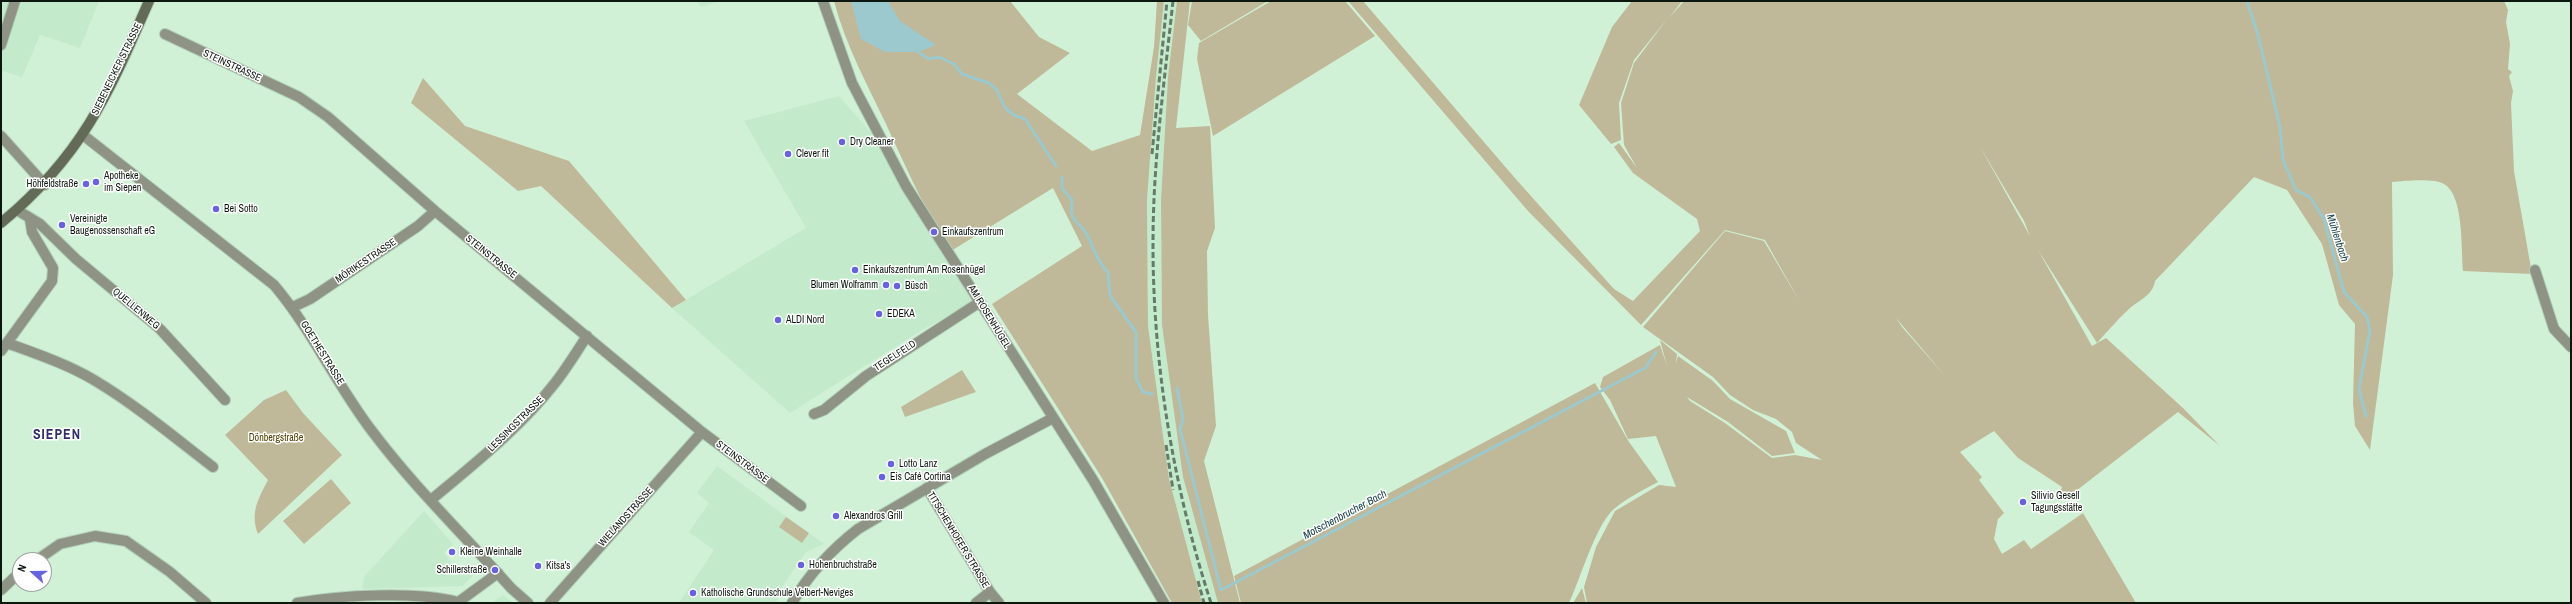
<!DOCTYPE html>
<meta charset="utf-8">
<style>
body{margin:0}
#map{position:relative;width:2572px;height:604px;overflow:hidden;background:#d1f1d7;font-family:"Archivo Narrow",sans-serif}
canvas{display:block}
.frame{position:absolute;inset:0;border:2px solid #0c180f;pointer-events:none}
.north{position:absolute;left:12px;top:552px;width:40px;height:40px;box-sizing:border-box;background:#fff;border:1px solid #9ea39f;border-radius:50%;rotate:291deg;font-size:11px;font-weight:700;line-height:16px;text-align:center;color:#0c180f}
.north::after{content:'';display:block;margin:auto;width:14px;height:18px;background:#6863dc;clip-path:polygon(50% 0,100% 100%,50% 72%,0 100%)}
</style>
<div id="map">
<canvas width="2572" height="604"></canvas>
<div class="frame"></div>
<div class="north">N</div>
</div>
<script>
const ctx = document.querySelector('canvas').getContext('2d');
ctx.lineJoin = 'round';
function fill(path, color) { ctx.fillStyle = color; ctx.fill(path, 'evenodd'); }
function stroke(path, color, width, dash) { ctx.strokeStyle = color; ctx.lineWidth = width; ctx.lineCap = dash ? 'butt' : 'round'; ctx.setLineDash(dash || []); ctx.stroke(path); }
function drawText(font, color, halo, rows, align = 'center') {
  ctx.font = font + ' "Archivo Narrow",sans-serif'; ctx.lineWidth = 3; ctx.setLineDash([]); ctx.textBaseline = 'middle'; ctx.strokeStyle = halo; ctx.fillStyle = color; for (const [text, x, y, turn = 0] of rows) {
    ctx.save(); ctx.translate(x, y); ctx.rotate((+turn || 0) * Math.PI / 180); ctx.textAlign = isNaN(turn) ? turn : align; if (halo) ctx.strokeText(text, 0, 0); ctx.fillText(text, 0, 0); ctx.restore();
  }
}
fill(new Path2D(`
 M1 1H99L80 48 40 35 22 77 1 70Z
 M697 1H720L701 7Z
 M1164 1H1177L1168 77 1161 200 1162 325 1183 477 1218 603H1202L1169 479 1148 326 1147 200 1156 77Z
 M839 96 882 145 975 301 927 327 790 413 672 308 806 228 744 121Z
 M717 466 824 544 806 552 782 587 776 603H679L714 550 689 532 709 503 697 493Z
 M424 511 453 544 444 553 459 570 469 562 477 571 463 586 362 589 364 577Z
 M503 595 513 603H491Z`), '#c3eaca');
fill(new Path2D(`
 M834 1H1010L1039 37 1070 53 1017 94 1092 151 1140 135 1154 47 1157 1H1164L1156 77 1147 200 1148 326 1169 479 1202 603H1172L1102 478 992 304 1082 246 1053 188 951 251C925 212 906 167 886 124 867 84 845 44 834 1Z
 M1177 1H1190L1176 128 1210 126 1215 228 1207 251 1208 315 1216 426 1204 461 1240 603H1218L1183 477 1162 325 1161 200 1168 77Z
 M1192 1H1268L1201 41 1188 25Z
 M1271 1H1345L1375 36 1213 136 1197 59 1199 43Z
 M1348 1H1363L1514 177 1614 289 1633 301 1700 231 1697 219 1633 173 1614 147 1619 143 1637 168 1624 145 1621 103 1634 63 1668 18 1634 60 1619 103 1621 140 1611 144 1579 105 1612 27 1632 1H1682L1669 18 1684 1H2504L2508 10 2506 22 2510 44 2508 69 2512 72 2509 76 2513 91 2511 103 2514 171 2532 274 2463 271C2461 250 2464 195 2444 184 2434 178 2404 181 2392 182L2393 275 2370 450 2355 426 2353 403 2355 324 2339 305 2322 244 2287 190 2254 177 2155 281C2153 296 2137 301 2128 310 2117 320 2107 332 2097 343L2038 250 2092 346 2106 338 2183 408 2220 446 2178 412 2072 494 2059 497 2062 487 2018 458 1994 431 1960 452 1982 477 1979 480 2004 513 1998 519 1994 539 2002 554 2024 540 2031 549 2083 513 2136 603H1587L1584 587 1596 547 1615 511 1659 485 1676 487 1656 436 1628 439 1610 400 1600 387 1603 377 1660 345 1667 366 1660 340 1677 354 1676 363 1678 356 1713 381 1730 399 1786 431 1795 453 1772 456 1728 422 1687 397 1690 401 1725 423 1772 458 1795 455 1822 460 1796 443 1792 432 1776 419 1753 410 1730 395 1713 377 1643 327 1725 231 1764 241 1800 302 1765 240 1725 230 1641 325 1528 211ZM1979 145 2024 221 2030 236ZM1896 318 1946 377 1902 327Z
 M423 78 465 126 569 161 686 300 672 308 541 186 518 191 411 103Z
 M962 370 976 392 905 417 901 407Z
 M1595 383 1629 442 1658 482C1643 490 1627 498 1614 509 1596 524 1580 580 1569 603H1241L1234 576Z
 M286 390 303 413 342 455 258 534C250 513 258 499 268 480L225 435 264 400Z
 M331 479 351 503 304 544 283 521Z
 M786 517 809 533 802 543 779 527Z
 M1582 588 1586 603H1573Z`), '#bfb999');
fill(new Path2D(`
 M851 1H888L900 21 936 45 918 52H885L861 39Z`), '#9cc9cd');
stroke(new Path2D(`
 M2247 1 2258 35 2280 127 2283 160 2296 190 2310 197 2324 219 2344 292 2367 317 2370 330 2359 389 2366 416
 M915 50 929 59 939 57 954 64 962 74 989 83 997 90 1005 108 1014 115 1025 119 1056 166
 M1062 177V188L1072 200C1072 204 1071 211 1072 215 1074 222 1083 227 1086 233 1092 244 1098 264 1108 272L1110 296 1136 332V378L1143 392 1152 394
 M1177 388 1183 419 1180 429 1221 590 1645 368 1656 352`), '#9cc9cd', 3);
const minor = new Path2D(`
 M165 34 299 97 328 117 435 211 702 432 801 506
 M1 45 15 1
 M1 136 45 185
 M17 210 40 224 76 259 160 329 225 400
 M2535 270 2554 329 2571 347
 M293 307 310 299 418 226 435 211
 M7 343C37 354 67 364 94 380 136 405 174 437 213 467
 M1 351 52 281 53 268 32 232 30 219
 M814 414 824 410 866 376 980 302
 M927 488 990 592 999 603
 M431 500C474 464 520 428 555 383 567 368 577 351 587 336
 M37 560 60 544 95 536 126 541 170 572 206 603
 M1 590 20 572
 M297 603C339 595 417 591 458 602
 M457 603 498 573
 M550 603 702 432
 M976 603 990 592`);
const tertiary = new Path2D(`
 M823 1 852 83 906 186 1093 480 1164 603
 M83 135 274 285C312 330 336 384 372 431 414 487 465 536 511 588L528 603
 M792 603C809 574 831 550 858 529L985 454 1053 418`);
const secondary = new Path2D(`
 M1 223C82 156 108 95 149 1`);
stroke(minor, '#b1ceb7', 12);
stroke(tertiary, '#b1ceb7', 12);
stroke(secondary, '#b1ceb7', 12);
stroke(minor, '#8e9385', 10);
stroke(tertiary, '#8e9385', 10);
stroke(secondary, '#636b57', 10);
stroke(new Path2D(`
 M1173 1C1166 67 1157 133 1154 199 1148 335 1169 474 1211 603
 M1152 154 1167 1
 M1166 445 1173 490
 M1198 581 1204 603`), '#657a69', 3, [6, 3]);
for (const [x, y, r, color] of [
 [842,142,4,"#6863dc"],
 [788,154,4,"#6863dc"],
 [96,182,4,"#6863dc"],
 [86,184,4,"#6863dc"],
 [216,209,4,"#6863dc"],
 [62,225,4,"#6863dc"],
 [934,232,4,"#6863dc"],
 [855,270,4,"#6863dc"],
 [886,285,4,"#6863dc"],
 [897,286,4,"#6863dc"],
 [879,314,4,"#6863dc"],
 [778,320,4,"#6863dc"],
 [891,464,4,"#6863dc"],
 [882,477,4,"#6863dc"],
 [2023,502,4,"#6863dc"],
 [836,516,4,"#6863dc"],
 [452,552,4,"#6863dc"],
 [801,565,4,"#6863dc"],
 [538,566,4,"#6863dc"],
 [495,570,4,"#6863dc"],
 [693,593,4,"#6863dc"]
]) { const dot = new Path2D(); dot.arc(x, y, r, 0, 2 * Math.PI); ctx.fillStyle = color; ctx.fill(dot); stroke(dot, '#fff', 1.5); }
drawText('10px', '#0c180f', '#fff', [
 ["STEINSTRASSE",232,66,25],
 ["SIEBENEICKER STRASSE",117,69,-64],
 ["STEINSTRASSE",491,257,39],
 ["MÖRIKESTRASSE",366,261,-34],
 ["QUELLENWEG",136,309,40],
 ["AM ROSENHÜGEL",989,317,59],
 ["GOETHESTRASSE",322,353,58],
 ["TEGELFELD",895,356,-33],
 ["LESSINGSTRASSE",516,424,-45],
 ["STEINSTRASSE",742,462,37],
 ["WIELANDSTRASSE",626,517,-48],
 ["TITSCHENHOFER STRASSE",958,540,59]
]);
drawText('10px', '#0c180f', '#fff', [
 ["Dry Cleaner",850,142],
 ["Clever fit",796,154],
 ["Apotheke",104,176],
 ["im Siepen",104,188],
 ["Höhfeldstraße",78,184,"right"],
 ["Bei Sotto",224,209],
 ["Vereinigte",70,219],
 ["Baugenossenschaft eG",70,231],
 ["Einkaufszentrum",942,232],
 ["Einkaufszentrum Am Rosenhügel",863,270],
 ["Blumen Wolframm",878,285,"right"],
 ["Büsch",905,286],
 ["EDEKA",887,314],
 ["ALDI Nord",786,320],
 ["Lotto Lanz",899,464],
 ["Eis Café Cortina",890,477],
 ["Silivio Gesell",2031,496],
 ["Tagungsstätte",2031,508],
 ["Alexandros Grill",844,516],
 ["Kleine Weinhalle",460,552],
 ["Hohenbruchstraße",809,565],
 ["Kitsa's",546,566],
 ["Schillerstraße",487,570,"right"],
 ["Katholische Grundschule Velbert-Neviges",701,593]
], 'left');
drawText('10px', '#4b4000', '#fff', [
 ["Dönbergstraße",276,438]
]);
drawText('italic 11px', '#194347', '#fff', [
 ["Mühlenbach",2337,238,72],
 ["Motschenbrucher Bach",1345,515,-28]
]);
ctx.letterSpacing = '1px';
drawText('bold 14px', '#31306b', '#fff', [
 ["SIEPEN",57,435]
]);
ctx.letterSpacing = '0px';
</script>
